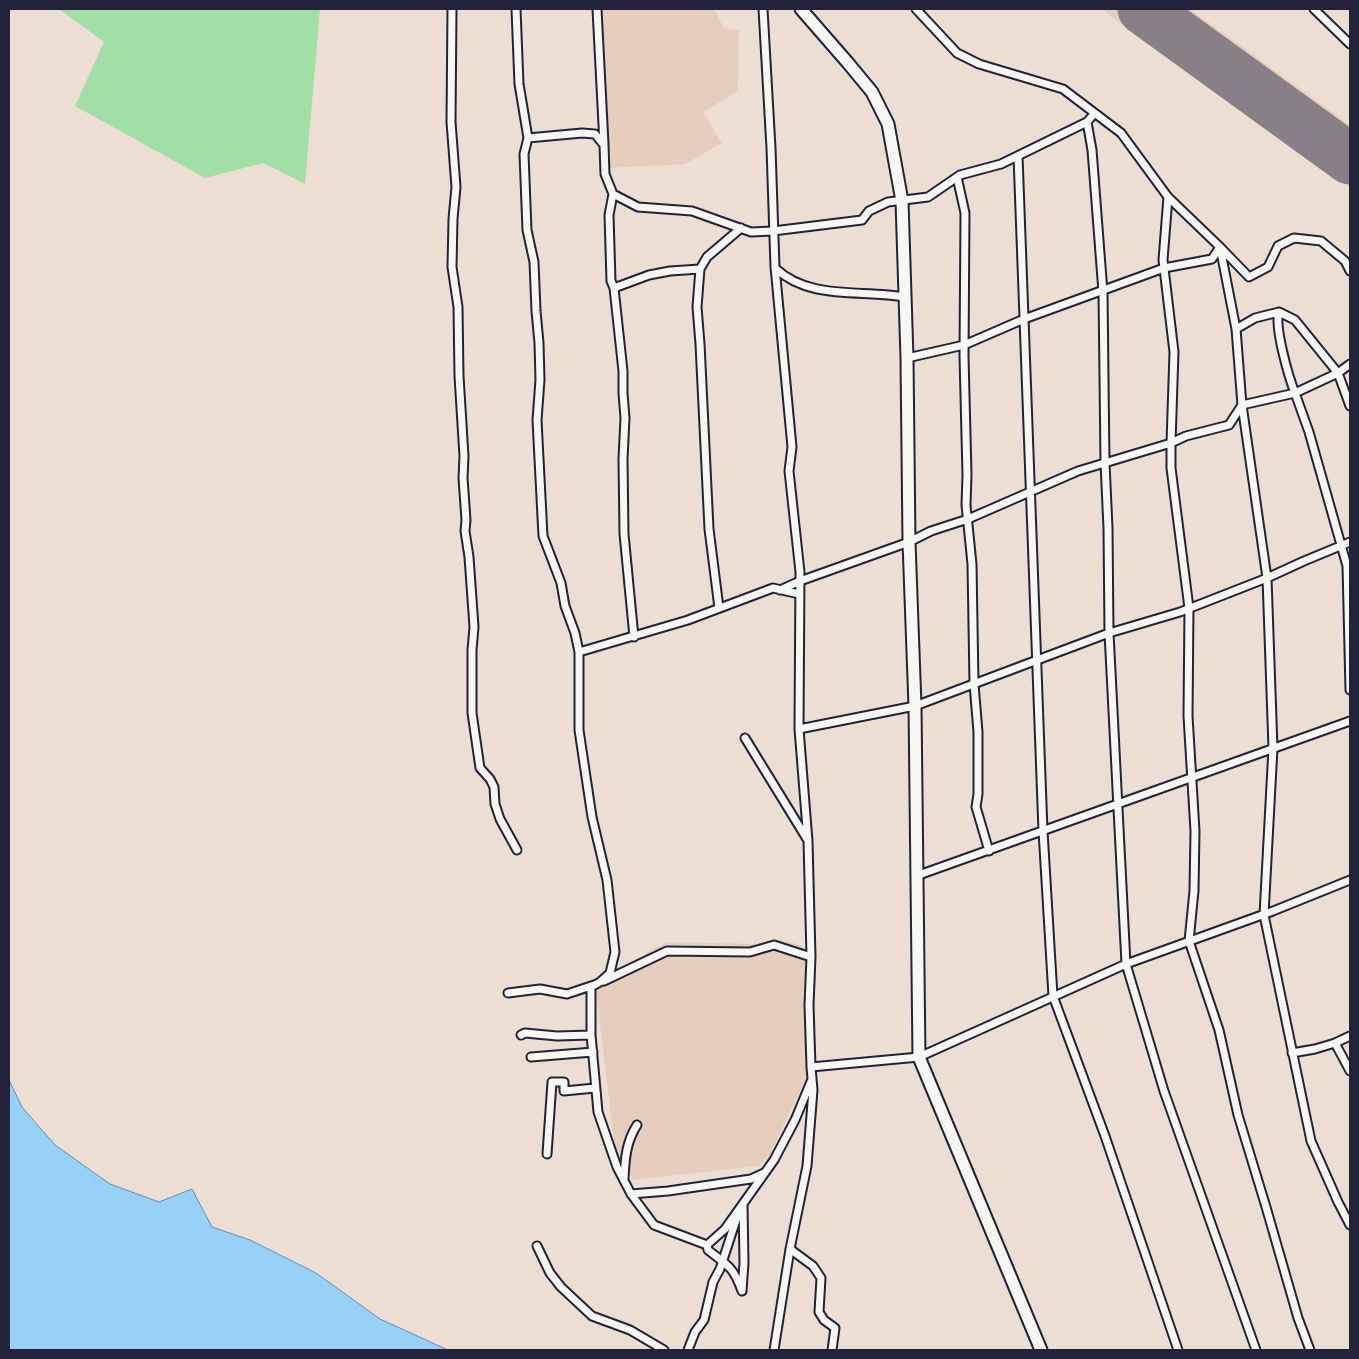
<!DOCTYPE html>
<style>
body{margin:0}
#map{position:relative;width:1359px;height:1359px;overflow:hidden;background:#edded3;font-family:Pangolin,sans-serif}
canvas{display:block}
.frame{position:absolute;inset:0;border:10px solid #22223b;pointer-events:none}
</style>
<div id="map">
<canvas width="1359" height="1359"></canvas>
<div class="frame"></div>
</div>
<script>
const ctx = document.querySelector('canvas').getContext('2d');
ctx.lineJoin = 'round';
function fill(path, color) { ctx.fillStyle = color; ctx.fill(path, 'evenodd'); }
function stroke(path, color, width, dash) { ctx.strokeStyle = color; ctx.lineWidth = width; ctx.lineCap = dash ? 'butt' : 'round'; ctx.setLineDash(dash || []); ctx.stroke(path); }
fill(new Path2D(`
 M602 9H714L724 28 739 30 738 91 703 112 722 143 685 164 609 168Z
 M1101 9H1190L1350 125V188Z
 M776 939 802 945 805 955 807 1076 769 1156 759 1166 634 1180 616 1158 595 982 666 942 759 944Z`), '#e7cdbd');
fill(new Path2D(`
 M59 9H320L305 184 263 163 205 178 75 106 104 42Z`), '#a2dfa6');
const water = new Path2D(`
 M9 1080 22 1107 55 1145 110 1184 159 1202 192 1189 212 1227 250 1240 316 1273 380 1319 448 1350H9Z`);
fill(water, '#98d1f8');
stroke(water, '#698bac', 1);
stroke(new Path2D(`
 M1143 9 1350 159`), '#888087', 51);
const street = new Path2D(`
 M452 9 451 122 456 187 453 219 452 267 458 307 459 376 464 456 463 478 466 520 465 531 469 557 474 627 472 650V713L480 768 490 779 494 787 495 804 500 819 517 850
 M516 9 519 84 528 138 524 154 527 230 534 262 536 311 539 343 540 380 537 420 543 536 561 583 565 606 575 633 579 652V730L592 817 607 880 615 952 610 973 600 982 591 987V1035L598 1112 617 1167 631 1194 654 1225 707 1245 725 1229 774 1160 795 1120 812 1079
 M597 9 604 144
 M763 9 771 148 775 267 792 447 789 471 800 572 799 729 808 841 811 957 809 1005 811 1067 813 1090 807 1166 790 1249 774 1350
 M916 9 957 53 979 64 1063 89 1121 133 1168 197 1220 247 1249 277 1268 267 1278 246 1294 238 1321 241 1345 261 1350 271
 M1314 9 1350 44
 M1087 122 1092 150 1103 292 1105 463 1108 528 1109 633 1126 964 1164 1091 1256 1350
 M528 138 582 133 595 134 604 145 605 174 613 194 638 207 692 211 751 232 773 231 862 220 869 211 888 202 928 197 960 175 1001 164 1087 122 1094 114
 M1018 156 1043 831 1053 996 1105 1136 1178 1350
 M957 177 965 213 964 356 967 475 966 505 972 564 974 684 978 732V794L976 807 989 851
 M613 194 609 215 611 281 614 288 649 275 670 271 700 269
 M1168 197 1163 260 1174 352 1171 443V468L1189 608 1188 716 1195 831 1194 891 1189 941 1219 1030 1238 1115 1266 1207 1298 1318 1310 1350
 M1220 247 1236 329 1242 405 1267 578 1273 748 1264 915 1311 1141 1338 1202 1350 1225
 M775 268C810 301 862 289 905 297
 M614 288 623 371V393L625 418 623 459 624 534 634 637
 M1279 312C1274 327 1289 378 1295 393L1338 373 1350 364
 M1236 329 1255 318 1279 312 1295 320 1338 373 1350 406
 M907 358 964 345 1024 319 1164 268 1212 259 1220 247
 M780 590 800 581 909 542 931 531 968 519 1078 471 1171 443 1186 436 1229 425 1242 405 1295 393 1309 432 1347 566 1350 690
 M719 608 709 529 700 344 697 307 700 269 707 257 741 228
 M579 652 688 620 773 588 799 594
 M799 729 915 706 1109 633 1180 612 1267 578 1304 561 1350 542
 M745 738 807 839
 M916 876 1350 721
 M604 981 667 951 750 952 774 945 811 957
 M508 993 540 989 567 994 594 985
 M521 1035 525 1033 557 1036 591 1035
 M1335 1043 1350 1036
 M1292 1053 1315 1049 1335 1043 1350 1071
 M531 1057 593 1052
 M811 1067 919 1057 1126 964 1273 911 1350 880
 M547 1154 552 1082H564V1091L595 1088
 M624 1179C625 1159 626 1142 637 1125
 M631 1194 668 1191 751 1179 764 1173
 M707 1245 708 1250C727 1265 733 1266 742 1291L744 1263 743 1204
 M537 1246 550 1273 561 1287 592 1316 630 1330 664 1350
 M790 1249 813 1266 821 1278 819 1312 824 1320 835 1328 832 1350
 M688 1350 695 1332 704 1320 713 1282 720 1269 737 1217`);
const primary = new Path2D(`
 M801 9 848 63 872 92 888 124 902 201 907 358 909 542 915 706 919 1057 1041 1350`);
stroke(street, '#22223b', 11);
stroke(primary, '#22223b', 15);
stroke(street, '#f6f6f2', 7);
stroke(primary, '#f6f6f2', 11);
</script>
